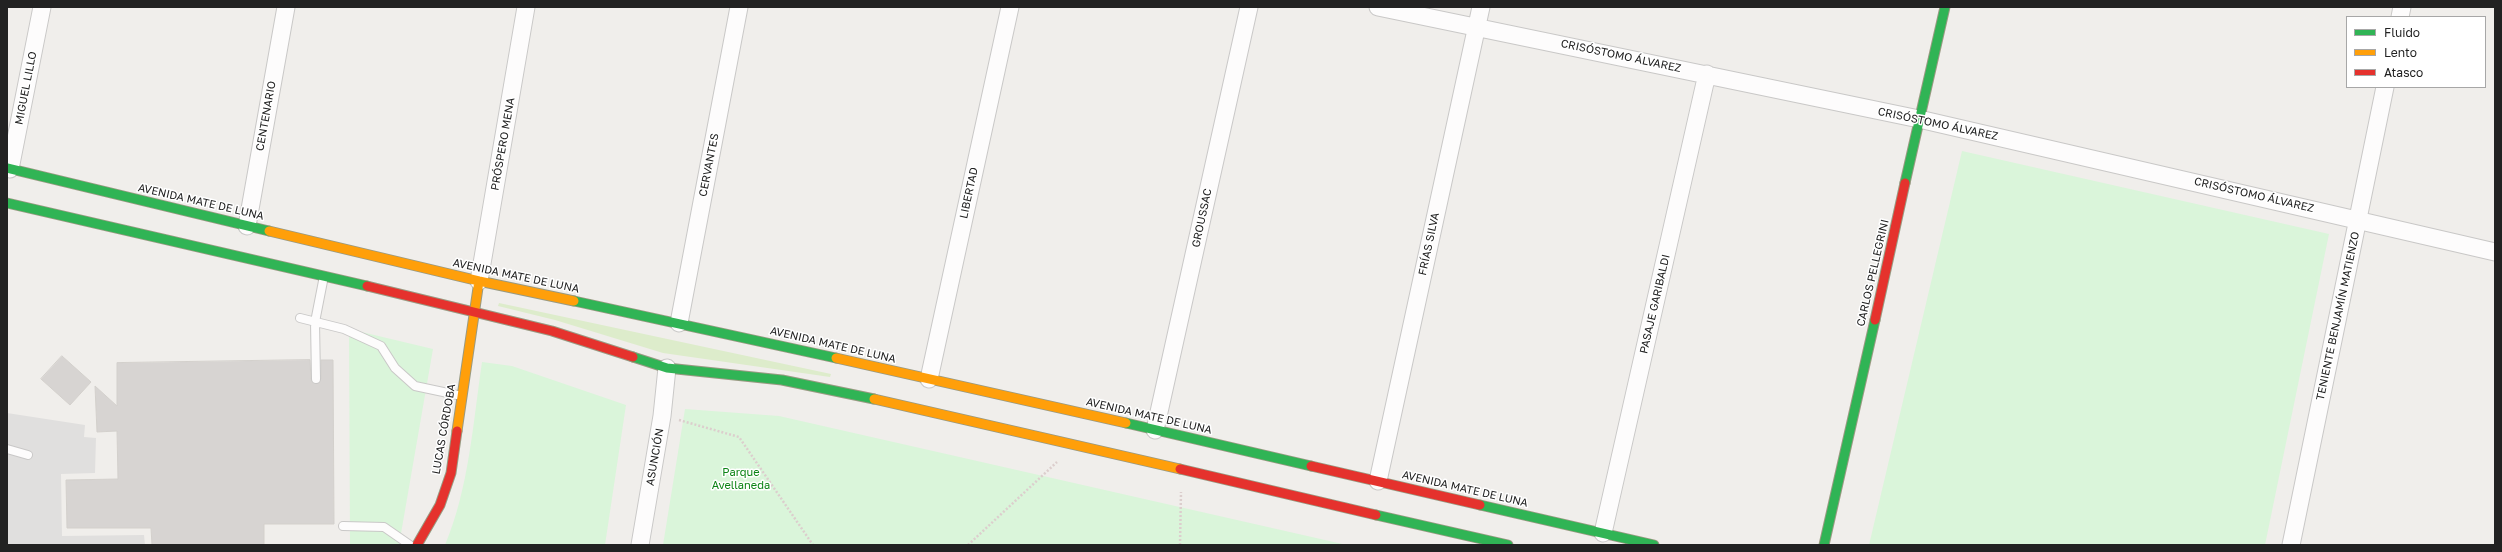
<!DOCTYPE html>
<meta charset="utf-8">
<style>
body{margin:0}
#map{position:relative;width:2502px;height:552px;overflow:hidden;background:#f0eeeb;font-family:"Golos Text",sans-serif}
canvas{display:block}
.frame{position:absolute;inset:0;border:8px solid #222;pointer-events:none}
.legend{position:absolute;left:2346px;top:16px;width:140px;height:72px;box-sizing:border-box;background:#fff;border:1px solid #a7a7a7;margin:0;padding:5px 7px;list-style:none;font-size:12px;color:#222}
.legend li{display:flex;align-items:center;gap:8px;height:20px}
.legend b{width:20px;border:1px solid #a7a7a7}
</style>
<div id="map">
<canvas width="2502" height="552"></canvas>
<div class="frame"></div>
<ul class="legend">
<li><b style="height:5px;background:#30b455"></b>Fluido</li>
<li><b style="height:5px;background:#ff9f0a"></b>Lento</li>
<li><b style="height:5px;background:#e5322d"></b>Atasco</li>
</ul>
</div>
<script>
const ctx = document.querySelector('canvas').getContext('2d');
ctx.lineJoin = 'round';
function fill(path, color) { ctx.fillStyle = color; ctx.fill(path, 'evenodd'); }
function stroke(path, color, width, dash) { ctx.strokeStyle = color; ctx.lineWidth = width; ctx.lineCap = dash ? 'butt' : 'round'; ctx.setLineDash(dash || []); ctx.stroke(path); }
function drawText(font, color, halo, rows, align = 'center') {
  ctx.font = font + ' "Golos Text",sans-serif'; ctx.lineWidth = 3; ctx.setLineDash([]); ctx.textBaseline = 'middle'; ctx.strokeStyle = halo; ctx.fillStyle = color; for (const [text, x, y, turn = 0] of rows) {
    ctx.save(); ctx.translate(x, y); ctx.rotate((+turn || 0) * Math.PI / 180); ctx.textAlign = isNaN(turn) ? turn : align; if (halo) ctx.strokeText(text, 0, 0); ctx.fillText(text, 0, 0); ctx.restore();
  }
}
fill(new Path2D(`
 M499 303 831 374 830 377 663 353 555 320 498 306Z`), '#ddeccb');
fill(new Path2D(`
 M1962 151 2329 234 2265 545H1869Z
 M349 329 433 349 399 545H350Z
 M482 362 512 366 626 405 605 545H445C469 488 473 423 482 362Z
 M685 409 779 416 1347 545H663Z`), '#daf5da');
fill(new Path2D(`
 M7 413 85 425 84 437 96 438 95 473 61 474 62 536 144 535 145 545H7Z`), '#e0dfde');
const building = new Path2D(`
 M62 356 91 382 70 405 41 379Z
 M310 360 311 379 316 384 321 379V360H333L334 524H264V545H152L151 528H67L66 480 118 479 117 431 97 432 95 386 117 406V363Z`);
fill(building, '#d7d4d2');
stroke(building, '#d3d0cc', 1);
const lane = new Path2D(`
 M300 318 344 329 381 346 395 368 415 386 462 396
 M316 379 315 322 324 276
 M7 449 28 455
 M343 526 384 527 410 545`);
const street = new Path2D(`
 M1378 7 1919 119 2495 252
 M2400 17 2402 7
 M10 169 42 7
 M247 226 286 7
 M479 281 526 7
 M679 323 739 7
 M929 379 1010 7
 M1155 430 1249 7
 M1378 481 1481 7
 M1603 533 1707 74
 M640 545 662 416 667 368
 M2291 545 2385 87`);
const fast = new Path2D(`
 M7 168 269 231
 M1905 183 1945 7
 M7 203 367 286
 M574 301 836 358
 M633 357 667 368 782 380 874 399
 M1126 423 1311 466
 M1480 505 1654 545
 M1376 515 1508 545
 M1824 545 1875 320`);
const slow = new Path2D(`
 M269 231 479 281 574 301
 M836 358 1126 423
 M874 399 1180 469
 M457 431 479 281`);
const jam = new Path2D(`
 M367 286 552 331 633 357
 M1875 320 1905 183
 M1311 466 1480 505
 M1180 469 1376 515
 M417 545 440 505 451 473 457 431`);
stroke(lane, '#c9c8c7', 10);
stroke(street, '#c9c8c7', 19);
stroke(fast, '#999a82', 11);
stroke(slow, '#999a82', 11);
stroke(jam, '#999a82', 11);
stroke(new Path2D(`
 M679 420 739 437 813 545
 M968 545 1057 462
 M1180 545 1181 492`), '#dccecd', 2.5, [2, 2]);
stroke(lane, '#fdfcfc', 8);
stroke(street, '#fdfcfc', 17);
stroke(fast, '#30b455', 9);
stroke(slow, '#ff9f0a', 9);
stroke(jam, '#e5322d', 9);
drawText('11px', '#222', '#fff', [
 ["CRISÓSTOMO ÁLVAREZ",1621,56,12],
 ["MIGUEL LILLO",26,88,-79],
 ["CENTENARIO",266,116,-80],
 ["CRISÓSTOMO ÁLVAREZ",1938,124,12],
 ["PRÓSPERO MENA",503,144,-80],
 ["CERVANTES",709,165,-79],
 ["LIBERTAD",969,193,-78],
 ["CRISÓSTOMO ÁLVAREZ",2254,195,13],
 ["AVENIDA MATE DE LUNA",201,202,13],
 ["GROUSSAC",1202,218,-78],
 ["FRÍAS SILVA",1429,244,-78],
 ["CARLOS PELLEGRINI",1873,273,-77],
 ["AVENIDA MATE DE LUNA",516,276,12],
 ["PASAJE GARIBALDI",1655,304,-77],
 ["TENIENTE BENJAMÍN MATIENZO",2338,316,-78],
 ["AVENIDA MATE DE LUNA",833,345,13],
 ["AVENIDA MATE DE LUNA",1149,416,13],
 ["LUCAS CÓRDOBA",444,429,-80],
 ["ASUNCIÓN",655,457,-80],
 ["AVENIDA MATE DE LUNA",1465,489,13]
]);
drawText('11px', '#0c8416', '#fff', [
 ["Parque",741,473],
 ["Avellaneda",741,486]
]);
</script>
